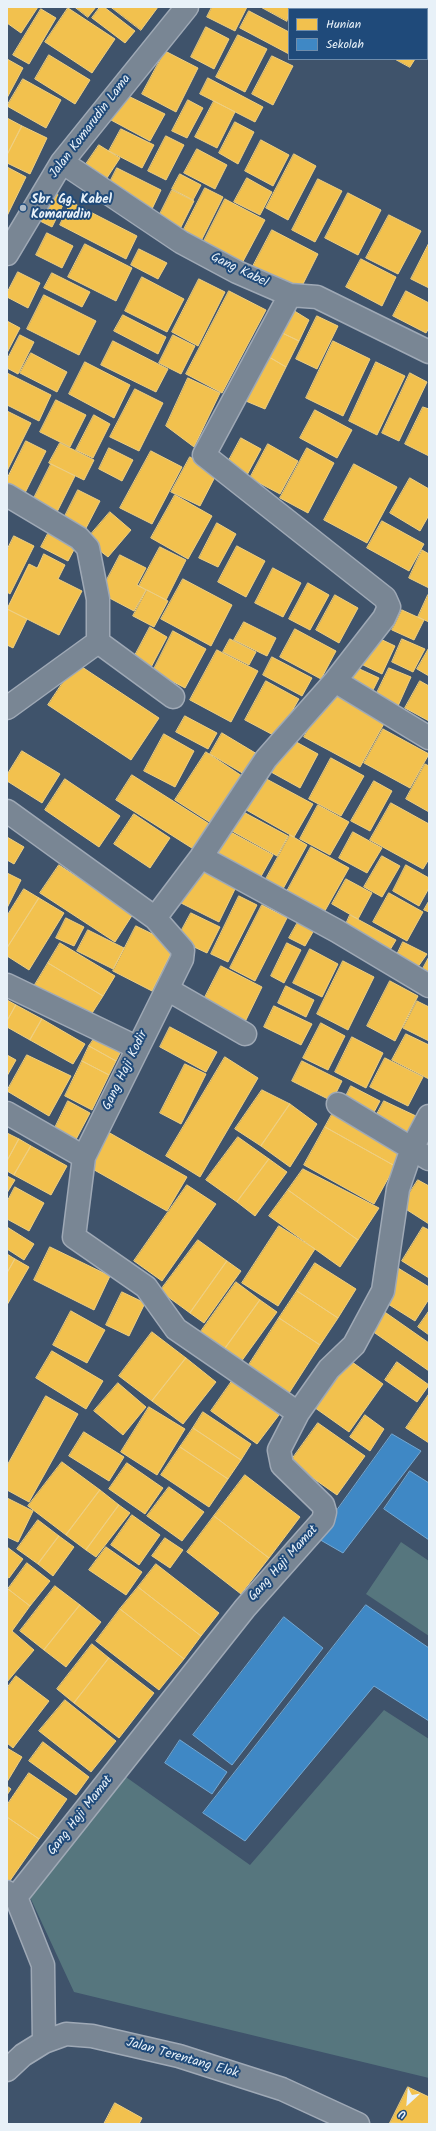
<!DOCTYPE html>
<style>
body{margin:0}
#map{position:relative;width:436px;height:2131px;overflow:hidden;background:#3f536b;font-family:Kalam,sans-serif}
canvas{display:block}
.frame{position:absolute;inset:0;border:8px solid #e8f1f8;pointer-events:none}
.legend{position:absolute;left:288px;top:8px;width:140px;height:52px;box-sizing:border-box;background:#1f4a7a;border:1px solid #6f8dac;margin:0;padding:5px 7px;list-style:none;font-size:12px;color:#e8f1f8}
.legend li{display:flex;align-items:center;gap:8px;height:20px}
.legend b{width:20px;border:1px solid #6f8dac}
.north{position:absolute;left:388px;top:2083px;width:40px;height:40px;-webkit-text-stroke:3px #1f4a7a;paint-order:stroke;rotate:206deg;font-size:11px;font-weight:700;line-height:16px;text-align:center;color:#e8f1f8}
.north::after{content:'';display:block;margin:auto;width:14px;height:18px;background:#e8f1f8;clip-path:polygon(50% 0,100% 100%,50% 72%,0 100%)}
</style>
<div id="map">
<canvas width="436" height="2131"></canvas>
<div class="frame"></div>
<ul class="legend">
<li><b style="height:11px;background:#f2c14e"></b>Hunian</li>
<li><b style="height:11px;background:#3f88c5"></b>Sekolah</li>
</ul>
<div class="north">U</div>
</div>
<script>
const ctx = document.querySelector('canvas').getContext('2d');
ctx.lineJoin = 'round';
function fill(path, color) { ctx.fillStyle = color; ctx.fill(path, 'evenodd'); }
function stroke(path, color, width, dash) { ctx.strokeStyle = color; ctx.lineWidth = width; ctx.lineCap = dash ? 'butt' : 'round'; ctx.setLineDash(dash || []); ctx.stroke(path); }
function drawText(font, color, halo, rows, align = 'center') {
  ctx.font = font + ' Kalam,sans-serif'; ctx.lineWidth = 4; ctx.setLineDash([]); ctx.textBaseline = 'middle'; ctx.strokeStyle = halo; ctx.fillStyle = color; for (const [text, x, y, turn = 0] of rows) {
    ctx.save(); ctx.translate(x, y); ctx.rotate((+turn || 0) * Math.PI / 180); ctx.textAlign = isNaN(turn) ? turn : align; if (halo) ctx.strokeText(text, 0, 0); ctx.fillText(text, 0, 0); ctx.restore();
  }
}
fill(new Path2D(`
 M401 1542 429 1561V1636L366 1594Z
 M384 1710 429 1739V2078L74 1992 29 1895 109 1765 250 1865Z`), '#56767e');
const homes = new Path2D(`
 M7 7H38L21 33 7 23Z
 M75 7H96L88 17Z
 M100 7H104L135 31 125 43 92 18Z
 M111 7H158L141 30Z
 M212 7H247L235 31 207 17Z
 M261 7H294L289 9 287 21Z
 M304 7H320L324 9H303Z
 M355 7H382L381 9H354Z
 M409 7H424L423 9Z
 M68 8 115 39 92 73 45 42Z
 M41 9 56 18 29 64 13 55Z
 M249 11 289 32V54L240 28Z
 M206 27 229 39 214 69 191 57Z
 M238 35 267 49 245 92 216 77Z
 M165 51 198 68 176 112 142 94Z
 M49 55 90 80 75 104 35 79Z
 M272 56 293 66 273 105 252 94Z
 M7 59 23 68 7 98Z
 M395 59H415L410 67Z
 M208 78 263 107 255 122 200 94Z
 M23 79 61 100 46 128 7 106Z
 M124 94 165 114 150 141 111 120Z
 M188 100 203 108 187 138 172 131Z
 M214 101 235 112 217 148 195 137Z
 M7 118 22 126 7 155Z
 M235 122 254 132 238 164 219 153Z
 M22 126 47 138 30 174 7 163V155Z
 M121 129 154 145 142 168 109 151Z
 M166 136 184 145 166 180 148 171Z
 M261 140 289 155 273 186 245 171Z
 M99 145 120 158 103 184 82 170Z
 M197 149 227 165 215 189 184 173Z
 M294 154 316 166 288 220 266 208Z
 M7 167 26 177 7 216Z
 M117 168 161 190 151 211 107 188Z
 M180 174 201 185 193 200 172 189Z
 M247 178 272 192 260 215 234 202Z
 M318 179 342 191 315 242 292 230Z
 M205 188 223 197 199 245 181 235Z
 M46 189 66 199 52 227 32 217Z
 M172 190 194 201 180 229 158 218Z
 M348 193 381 210 358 255 325 238Z
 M225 199 265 220 239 269 200 249Z
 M71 202 137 236 126 259 60 225Z
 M389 215 421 231 398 274 366 258Z
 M272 230 318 254 298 294 251 270Z
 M47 233 73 246 62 268 36 255Z
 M429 243V288L411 279Z
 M85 244 132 268 116 301 68 277Z
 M139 249 167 263 158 279 131 265Z
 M361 259 396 277 382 306 346 287Z
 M18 272 40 283 28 308 7 297V293Z
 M52 273 90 292 82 307 44 288Z
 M142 277 184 299 167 332 125 311Z
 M199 279 225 292 198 346 172 332Z
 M229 291 266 310 222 393 186 374Z
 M406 291 429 303V328L426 333 393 316Z
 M44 295 96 321 79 355 27 329Z
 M288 307 309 320 299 341 276 330Z
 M123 315 166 337 158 354 114 331Z
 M317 316 338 326 317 369 296 359Z
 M7 321 20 328 7 353Z
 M276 330 299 341 286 367 264 354Z
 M20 335 34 342 18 374 7 368V360Z
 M173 335 195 346 181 374 159 363Z
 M113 341 168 369 156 392 101 365Z
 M333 341 370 359 343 416 306 398Z
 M31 353 67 372 57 392 20 373Z
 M264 354 286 367 265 409 241 399Z
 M85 362 130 385 114 418 69 394Z
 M376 362 405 376 377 435 349 421Z
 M7 373 51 395 39 421 7 405Z
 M410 373 427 382 399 441 382 433Z
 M188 378 220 393 194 447 166 426Z
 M135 389 163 403 139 451 110 437Z
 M56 400 86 415 70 447 40 432Z
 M423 407 429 409V456L405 444Z
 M315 410 352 430 337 458 300 438Z
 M7 411 31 423 7 471Z
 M94 415 110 424 93 458 76 450Z
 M241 438 261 449 247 475 227 464Z
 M26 441 46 451 24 495 7 486V479Z
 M60 443 94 460 84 480 49 463Z
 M268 444 298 461 280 494 250 478Z
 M109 448 133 460 122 481 99 469Z
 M307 448 334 463 308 513 280 498Z
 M151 451 182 467 152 524 120 508Z
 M190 457 217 473 200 506 171 492Z
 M51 464 75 476 53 520 29 508Z
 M354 464 397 487 367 543 324 520Z
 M410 478 429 489V515L420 531 390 513Z
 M78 490 100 501 85 530 63 520Z
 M175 495 212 516 188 559 151 538Z
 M110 512 131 530 108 557 86 540Z
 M382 521 424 544 409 571 367 548Z
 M217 523 236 534 218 567 199 558Z
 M51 528 78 542 68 561 41 547Z
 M14 536 34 546 10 594 7 592V550Z
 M237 546 265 561 246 597 218 582Z
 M160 547 186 560 166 600 139 586Z
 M422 550 429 554V588L409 578Z
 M44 554 65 565 58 579 82 591 59 635 7 609 29 564 37 568Z
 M120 555 146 568 137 585 146 590 134 611 100 593Z
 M273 568 301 583 283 617 255 603Z
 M183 579 232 605 211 646 161 619Z
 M308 583 329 595 310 630 289 619Z
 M147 590 168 601 154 627 133 616Z
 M335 595 358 608 339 643 316 630Z
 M428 595 429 596V622L418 617Z
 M7 609 27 619 13 648 7 645Z
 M402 610 424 620 414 640 392 630Z
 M244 622 276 638 267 656 234 640Z
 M150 627 167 637 148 673 131 663Z
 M295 629 336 651 321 679 280 657Z
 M173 631 206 649 185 688 153 671Z
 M372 635 395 646 382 674 359 663Z
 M230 639 256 652 249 665 223 652Z
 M402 639 425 649 413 672 392 662Z
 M429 648V676L417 669Z
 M217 650 258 671 231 722 190 700Z
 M272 657 312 678 302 696 263 675Z
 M76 663 159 718 131 760 48 705Z
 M351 665 379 678 371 694 343 681Z
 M389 668 411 677 398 706 376 695Z
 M266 681 299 699 277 737 245 720Z
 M420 681 429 686V721L405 708Z
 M330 690 386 720 360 767 304 737Z
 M185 716 217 733 208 749 176 732Z
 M383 729 429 754 410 788 364 763Z
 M222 733 257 754 244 774 210 754Z
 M164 734 194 751 175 787 144 771Z
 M289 738 318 754 300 788 271 772Z
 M22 751 60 774 42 803 7 781V775Z
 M206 752 242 776 211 823 175 800Z
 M331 758 364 776 341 816 309 799Z
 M425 764 429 766V812L406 799Z
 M132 775 211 825 195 850 116 800Z
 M259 775 313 804 294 837 241 807Z
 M65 779 120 816 99 847 45 810Z
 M374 781 392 791 370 831 351 821Z
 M391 803 429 824V859L423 869 370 840Z
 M318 805 349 822 330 855 300 839Z
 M236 808 288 836 277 856 223 826Z
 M134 814 170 838 150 868 114 844Z
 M227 830 273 855 259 880 214 855Z
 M353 832 382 848 367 873 339 858Z
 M290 835 307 845 278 898 261 888Z
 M7 837 24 847 14 864 7 860Z
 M311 847 349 868 322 916 285 895Z
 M382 856 400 866 382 897 364 887Z
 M59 865 133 914 115 942 40 893Z
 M406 865 429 878V888L419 906 393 891Z
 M198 868 236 887 219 922 181 903Z
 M7 873 21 880 7 908Z
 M346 879 372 893 358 919 332 904Z
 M24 889 39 898 7 948V916Z
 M389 893 423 912 407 941 373 922Z
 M239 896 257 905 228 962 211 954Z
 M39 898 64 913 29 970 7 956V948Z
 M429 901V912L424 910Z
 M262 905 287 918 255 981 230 968Z
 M191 913 220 927 207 953 177 939Z
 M302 915 318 923 305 946 289 938Z
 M350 915 396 940 387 955 343 931Z
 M66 918 84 927 74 946 56 938Z
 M136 926 175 945 152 991 113 971Z
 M88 930 124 948 113 969 77 951Z
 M403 942 427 954 415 971 395 959Z
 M60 943 115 976 103 996 48 963Z
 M287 943 301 950 284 983 271 976Z
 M310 949 338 964 322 997 293 983Z
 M429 957V982L419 976Z
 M343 961 374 977 348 1030 317 1014Z
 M48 963 103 996 87 1021 33 988Z
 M221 966 262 987 244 1024 202 1003Z
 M390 981 418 996 395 1041 367 1026Z
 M286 986 314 1000 306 1017 278 1003Z
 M7 1000 16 1005 7 1021Z
 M417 1001 429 1007V1041L403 1028Z
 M16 1005 42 1019 30 1040 7 1027V1021Z
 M274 1006 312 1024 301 1045 264 1027Z
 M42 1019 85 1044 73 1064 30 1040Z
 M321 1023 345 1036 328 1070 303 1058Z
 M170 1027 217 1052 206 1072 160 1047Z
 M98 1033 124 1045 116 1061 89 1046Z
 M406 1034 429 1045V1079L392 1060Z
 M352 1037 383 1053 366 1088 335 1072Z
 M89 1046 116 1061 109 1075 82 1061Z
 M7 1055 16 1060 7 1076Z
 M27 1055 71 1076 49 1116 7 1091Z
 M225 1057 258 1078 200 1177 166 1156Z
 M385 1058 423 1077 408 1106 370 1087Z
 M82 1061 109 1075 92 1110 65 1096Z
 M302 1061 342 1081 332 1101 292 1081Z
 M185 1064 206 1074 181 1124 160 1113Z
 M351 1086 380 1101 372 1116 343 1102Z
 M262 1090 290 1104 261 1146 235 1129Z
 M68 1101 90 1113 72 1147 52 1134Z
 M384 1101 416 1116 407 1134 375 1118Z
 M290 1104 317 1124 290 1167 261 1146Z
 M336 1107 406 1146 395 1166 325 1127Z
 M325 1127 395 1166 374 1204 304 1165Z
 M108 1132 187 1177 167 1211 89 1167Z
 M7 1133 19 1139 7 1161Z
 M238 1137 269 1159 237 1202 206 1180Z
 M19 1139 31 1146 14 1175 7 1171V1161Z
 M31 1146 67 1166 51 1195 14 1175Z
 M269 1159 287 1172 255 1216 237 1202Z
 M303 1169 379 1208 358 1240 288 1190Z
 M7 1176 15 1180 7 1193Z
 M418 1180 429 1186V1224L401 1206Z
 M187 1185 216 1204 162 1281 134 1261Z
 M15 1187 44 1203 29 1231 7 1219V1202Z
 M288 1190 358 1240 340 1267 269 1216Z
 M279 1226 315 1249 278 1306 242 1283Z
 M7 1227 34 1244 24 1260 7 1249Z
 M423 1227 429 1230V1278L402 1261Z
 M198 1240 227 1261 190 1313 160 1291Z
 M50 1247 110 1276 94 1310 34 1280Z
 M7 1254 15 1259 7 1273Z
 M15 1259 29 1267 7 1305V1273Z
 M227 1261 241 1271 204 1323 190 1313Z
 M315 1263 356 1289 338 1318 297 1291Z
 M398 1268 429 1287V1299L415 1321 380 1299Z
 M236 1282 260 1300 221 1354 197 1337Z
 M297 1291 338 1318 320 1345 279 1318Z
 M122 1292 145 1303 129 1336 106 1325Z
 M260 1300 277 1312 238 1366 221 1354Z
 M379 1308 429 1343V1371L365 1326Z
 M71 1311 105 1330 87 1363 53 1345Z
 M429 1311V1335L418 1327Z
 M279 1318 320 1345 284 1401 243 1374Z
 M152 1332 186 1358 152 1401 119 1376Z
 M52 1351 103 1381 86 1409 36 1378Z
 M345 1357 383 1384 349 1432 311 1405Z
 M186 1358 216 1382 183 1424 152 1401Z
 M397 1362 429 1385 417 1402 385 1380Z
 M232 1381 279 1415 257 1444 211 1411Z
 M118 1383 146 1407 123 1435 94 1411Z
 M429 1394V1443L406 1428Z
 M46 1396 78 1414 29 1502 7 1490V1466Z
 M149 1407 185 1429 157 1475 121 1452Z
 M203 1412 251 1444 241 1460 193 1428Z
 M365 1415 384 1429 370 1451 350 1437Z
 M318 1423 365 1456 337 1495 290 1462Z
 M193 1428 241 1460 228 1479 180 1447Z
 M84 1432 124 1457 109 1481 69 1456Z
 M180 1447 228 1479 209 1507 161 1475Z
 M62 1462 100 1490 66 1535 28 1506Z
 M127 1463 163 1488 145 1514 109 1489Z
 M245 1475 300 1517 269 1558 214 1516Z
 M169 1487 204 1512 182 1541 147 1516Z
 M100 1490 119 1505 86 1550 66 1535Z
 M7 1498 33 1511 18 1542 7 1537Z
 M119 1505 130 1513 96 1557 86 1550Z
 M132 1515 160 1535 139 1565 111 1545Z
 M214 1516 269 1558 241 1594 187 1552Z
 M38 1520 59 1536 38 1564 17 1549Z
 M59 1536 74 1547 53 1576 38 1564Z
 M165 1538 183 1550 170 1568 152 1556Z
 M7 1547 23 1559 9 1578 7 1577Z
 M106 1547 142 1572 126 1595 89 1570Z
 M27 1563 50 1581 30 1606 8 1589Z
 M156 1564 219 1613 201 1636 138 1587Z
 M55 1586 80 1605 44 1650 20 1631Z
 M138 1587 201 1636 184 1659 120 1609Z
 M8 1589 30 1606 12 1631 34 1650 7 1682Z
 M80 1605 101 1622 66 1667 44 1650Z
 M120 1609 184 1659 159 1690 96 1641Z
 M92 1644 109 1658 74 1703 57 1689Z
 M109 1658 154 1693 119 1738 74 1703Z
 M16 1676 49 1701 13 1748 7 1743V1688Z
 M65 1700 116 1741 91 1772 39 1731Z
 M43 1742 89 1777 76 1795 29 1761Z
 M7 1748 22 1757 7 1782Z
 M29 1773 67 1799 39 1839 7 1817V1805Z
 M7 1786 11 1789 7 1795Z
 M7 1817 39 1839 7 1885Z
 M408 2087 429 2097V2124L390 2123Z
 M115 2103 142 2118 139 2124H104Z`);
fill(homes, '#f2c14e');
stroke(homes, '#efcf81', 1);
const schools = new Path2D(`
 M392 1434 421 1451 343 1553 317 1538Z
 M410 1471 429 1483V1540L384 1509Z
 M366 1605 429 1648V1721L374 1686 245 1841 203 1813Z
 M284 1617 323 1648 232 1765 193 1735Z
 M180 1740 227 1772 212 1794 165 1763Z`);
fill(schools, '#3f88c5');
stroke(schools, '#72a8d4', 1);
const minor = new Path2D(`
 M62 162 181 242 237 272 290 295 317 297 429 352
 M7 254 62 162 187 7
 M7 495 79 538 88 548 98 599V642L7 708
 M98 642 173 697
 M335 681 429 738
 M7 811 155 918 183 950 182 959 84 1157 74 1237 146 1287 176 1329 298 1413
 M201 857 337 931 429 986
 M155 918 201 857 266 759 335 681 384 618 389 607 385 598 204 455 290 295
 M7 985 138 1048
 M167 989 245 1034
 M338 1104 429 1159
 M7 1113 84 1157
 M7 1892 16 1897 43 1965 44 2042
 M16 1897 245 1608 323 1520 325 1512 323 1505 282 1465 279 1450 298 1413 329 1369 354 1345 383 1291 398 1189 412 1148 429 1116
 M7 2070 23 2055 44 2042 66 2034 92 2036 179 2056 282 2089 358 2124`);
stroke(minor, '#9fa9b6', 25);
stroke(minor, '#798694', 22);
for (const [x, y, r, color] of [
 [23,208,4,"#adbac7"]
]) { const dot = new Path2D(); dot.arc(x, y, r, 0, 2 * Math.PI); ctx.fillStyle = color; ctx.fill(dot); stroke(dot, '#1f4a7a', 1.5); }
drawText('13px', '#e8f1f8', '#1f4a7a', [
 ["Jalan Komarudin Lama",91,127,-53],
 ["Gang Kabel",239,271,26],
 ["Gang Haji Kodir",126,1071,-64],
 ["Gang Haji Mamat",284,1564,-48],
 ["Gang Haji Mamat",81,1816,-52],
 ["Jalan Terentang Elok",182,2059,16]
]);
drawText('bold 13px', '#e8f1f8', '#1f4a7a', [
 ["Sbr. Gg. Kabel",31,201],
 ["Komarudin",31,216]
], 'left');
</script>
